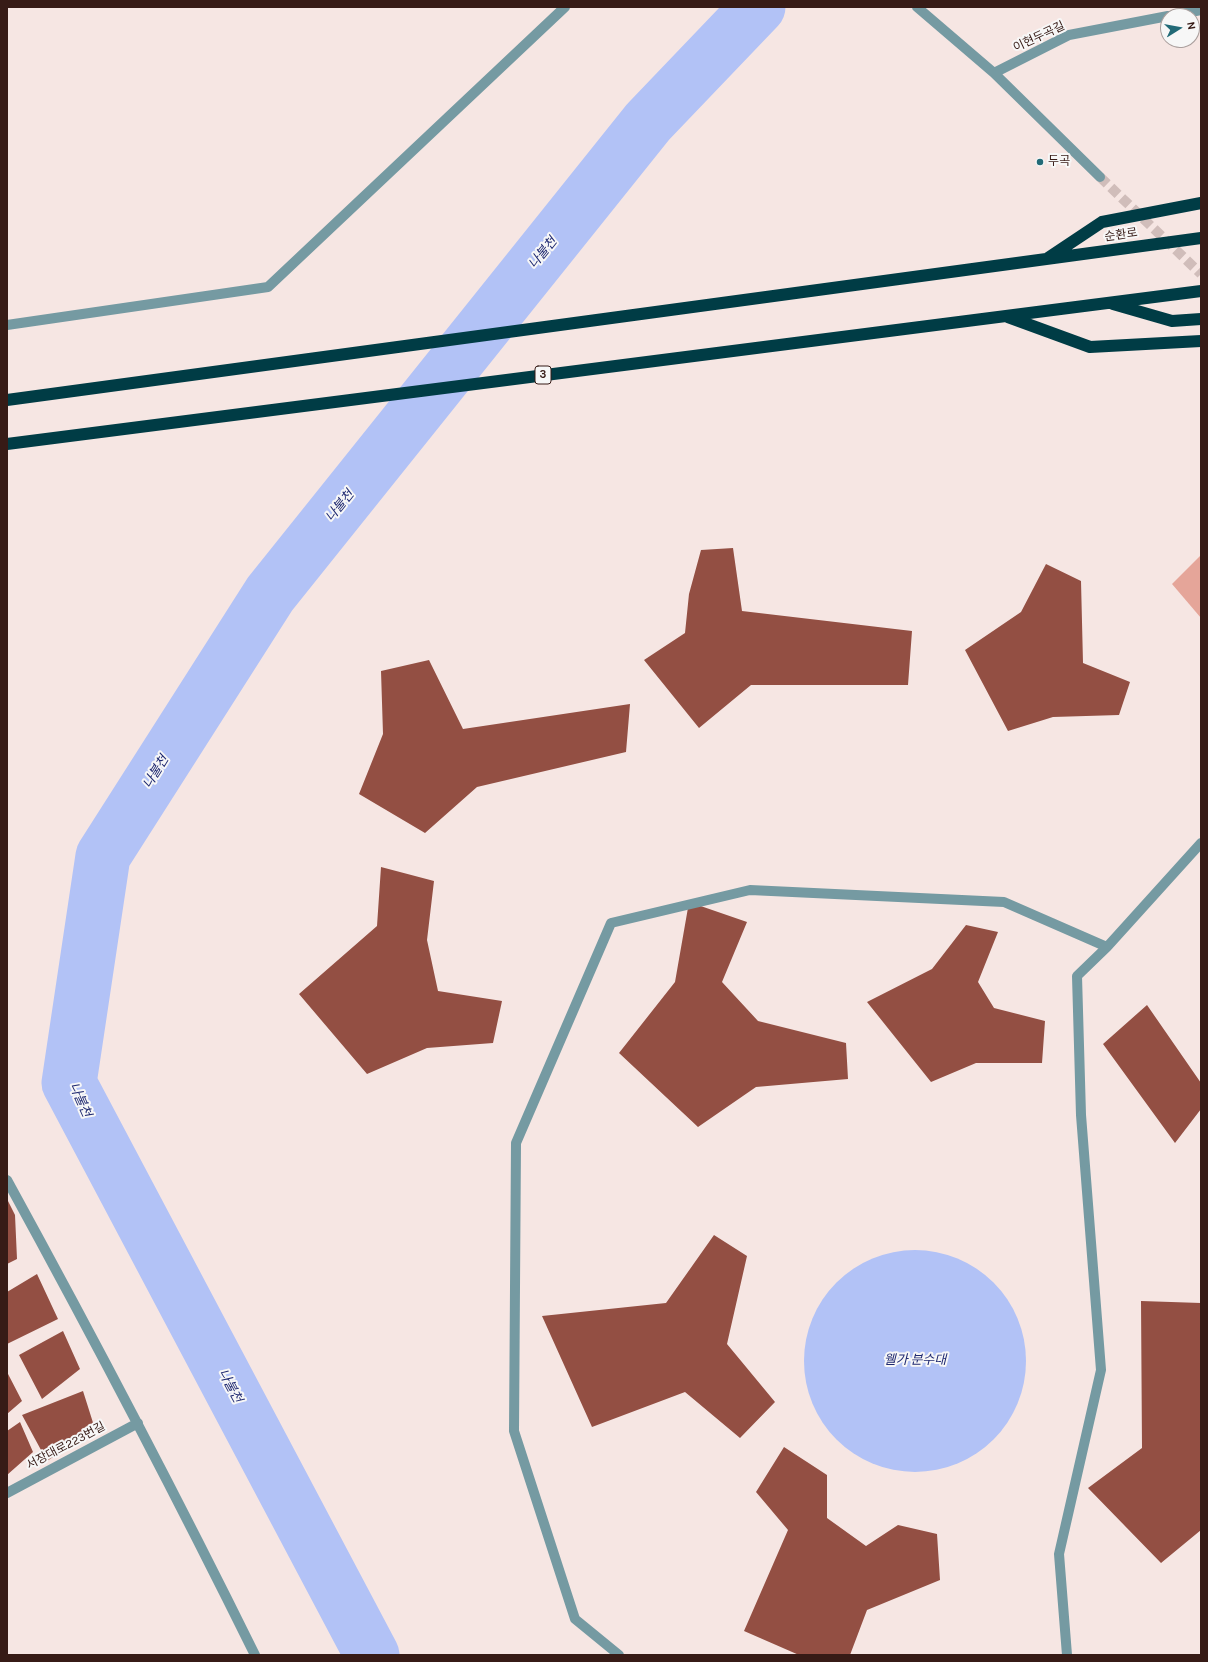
<!DOCTYPE html>
<meta charset="utf-8">
<style>
body{margin:0}
#map{position:relative;width:1208px;height:1662px;overflow:hidden;background:#f6e6e3;font-family:Karla,sans-serif}
canvas{display:block}
.frame{position:absolute;inset:0;border:8px solid #371b16;pointer-events:none}
.north{position:absolute;left:1160px;top:8px;width:40px;height:40px;box-sizing:border-box;background:#f7f7f7;border:1px solid #aa9f9d;border-radius:50%;rotate:79deg;font-size:11px;font-weight:700;line-height:16px;text-align:center;color:#371b16}
.north::after{content:'';display:block;margin:auto;width:14px;height:18px;background:#226a77;clip-path:polygon(50% 0,100% 100%,50% 72%,0 100%)}
</style>
<div id="map">
<canvas width="1208" height="1662"></canvas>
<div class="frame"></div>
<div class="north">N</div>
</div>
<script>
const ctx = document.querySelector('canvas').getContext('2d');
ctx.lineJoin = 'round';
function fill(path, color) { ctx.fillStyle = color; ctx.fill(path, 'evenodd'); }
function stroke(path, color, width, dash) { ctx.strokeStyle = color; ctx.lineWidth = width; ctx.lineCap = dash ? 'butt' : 'round'; ctx.setLineDash(dash || []); ctx.stroke(path); }
function drawText(font, color, halo, rows, align = 'center') {
  ctx.font = font + ' Karla,"Noto Sans KR",sans-serif'; ctx.lineWidth = 4; ctx.setLineDash([]); ctx.textBaseline = 'middle'; ctx.strokeStyle = halo; ctx.fillStyle = color; for (const [text, x, y, turn = 0] of rows) {
    ctx.save(); ctx.translate(x, y); ctx.rotate((+turn || 0) * Math.PI / 180); ctx.textAlign = isNaN(turn) ? turn : align; if (halo) ctx.strokeText(text, 0, 0); ctx.fillText(text, 0, 0); ctx.restore();
  }
}
fill(new Path2D(`
 M1201 555V618L1172 584Z`), '#e5a599');
fill(new Path2D(`
 M804 1361a111 111 0 1 1 222 0a111 111 0 1 1-222 0Z`), '#b2c2f6');
stroke(new Path2D(`
 M372 1655 69 1083 103 856 270 594 648 122 758 7`), '#b2c2f6', 55);
fill(new Path2D(`
 M733 548 742 611 912 631 908 685H751L699 728 644 660 685 633 689 594 701 550Z
 M1046 564 1081 581 1083 663 1130 682 1119 715 1053 717 1008 731 965 650 1021 612Z
 M429 660 463 729 630 704 626 752 477 787 425 833 359 794 383 734 381 671Z
 M381 867 434 881 427 940 438 991 502 1001 493 1043 427 1048 367 1074 299 994 377 926Z
 M689 902 747 922 722 982 758 1021 846 1043 848 1079 756 1087 698 1127 619 1053 675 982Z
 M966 925 998 932 978 982 994 1008 1045 1021 1042 1063H976L931 1082 867 1002 932 969Z
 M1147 1005 1201 1083V1109L1175 1143 1103 1044Z
 M7 1199 15 1215 17 1259 7 1264Z
 M714 1235 747 1256 727 1344 775 1402 740 1438 685 1392 592 1427 542 1316 666 1303Z
 M37 1274 58 1319 7 1344V1292Z
 M1141 1301 1201 1303V1530L1161 1563 1088 1488 1142 1448Z
 M63 1331 80 1369 42 1399 19 1355Z
 M7 1372 22 1401 7 1414Z
 M83 1391 95 1429 47 1461 22 1415Z
 M20 1422 33 1452 7 1475V1431Z
 M784 1447 827 1475V1518L866 1546 898 1525 937 1534 940 1580 867 1610 850 1655H799L744 1631 788 1530 756 1492Z`), '#934f43');
stroke(new Path2D(`
 M1100 177 1201 274`), '#d0bdba', 10, [10, 5]);
stroke(new Path2D(`
 M917 7 994 73 1100 177
 M1170 16 1201 10
 M994 73 1069 35 1168 16
 M7 325 268 287 565 7
 M7 1180C93 1337 176 1495 255 1655
 M7 1493 138 1423
 M619 1655 575 1619 514 1431 516 1143 611 923 750 890 1004 902 1107 947
 M1067 1655 1059 1554 1101 1370 1081 1115 1077 976 1107 947 1201 843`), '#759aa2', 10);
stroke(new Path2D(`
 M1048 258 1102 222 1201 203
 M1113 304 1172 321 1201 319
 M1008 317 1090 347 1201 341
 M7 400 1201 238
 M7 444 1201 291`), '#003c45', 12);
for (const [x, y, r, color] of [
 [1040,162,4,"#226a77"]
]) { const dot = new Path2D(); dot.arc(x, y, r, 0, 2 * Math.PI); ctx.fillStyle = color; ctx.fill(dot); stroke(dot, '#f7f7f7', 1.5); }
for (const [x, y, w] of [
 [543,375,16]
]) { const box = new Path2D(); box.roundRect(x - w / 2, y - 9, w, 18, 3); ctx.fillStyle = '#f7f7f7'; ctx.fill(box); stroke(box, '#371b16', 1); }
drawText('bold 11px', '#371b16', null, [
 ["3",543,375]
]);
drawText('12px', '#371b16', '#f7f7f7', [
 ["이현두곡길",1039,37,-25],
 ["순환로",1121,235,-8],
 ["서장대로223번길",66,1446,-28]
]);
drawText('12px', '#371b16', '#f7f7f7', [
 ["두곡",1048,162]
], 'left');
drawText('italic 13px', '#1f2971', '#f7f7f7', [
 ["나불천",543,253,-51],
 ["나불천",340,506,-51],
 ["나불천",156,772,-58],
 ["나불천",80,1100,66],
 ["웰가 분수대",915,1360],
 ["나불천",230,1386,62]
]);
</script>
